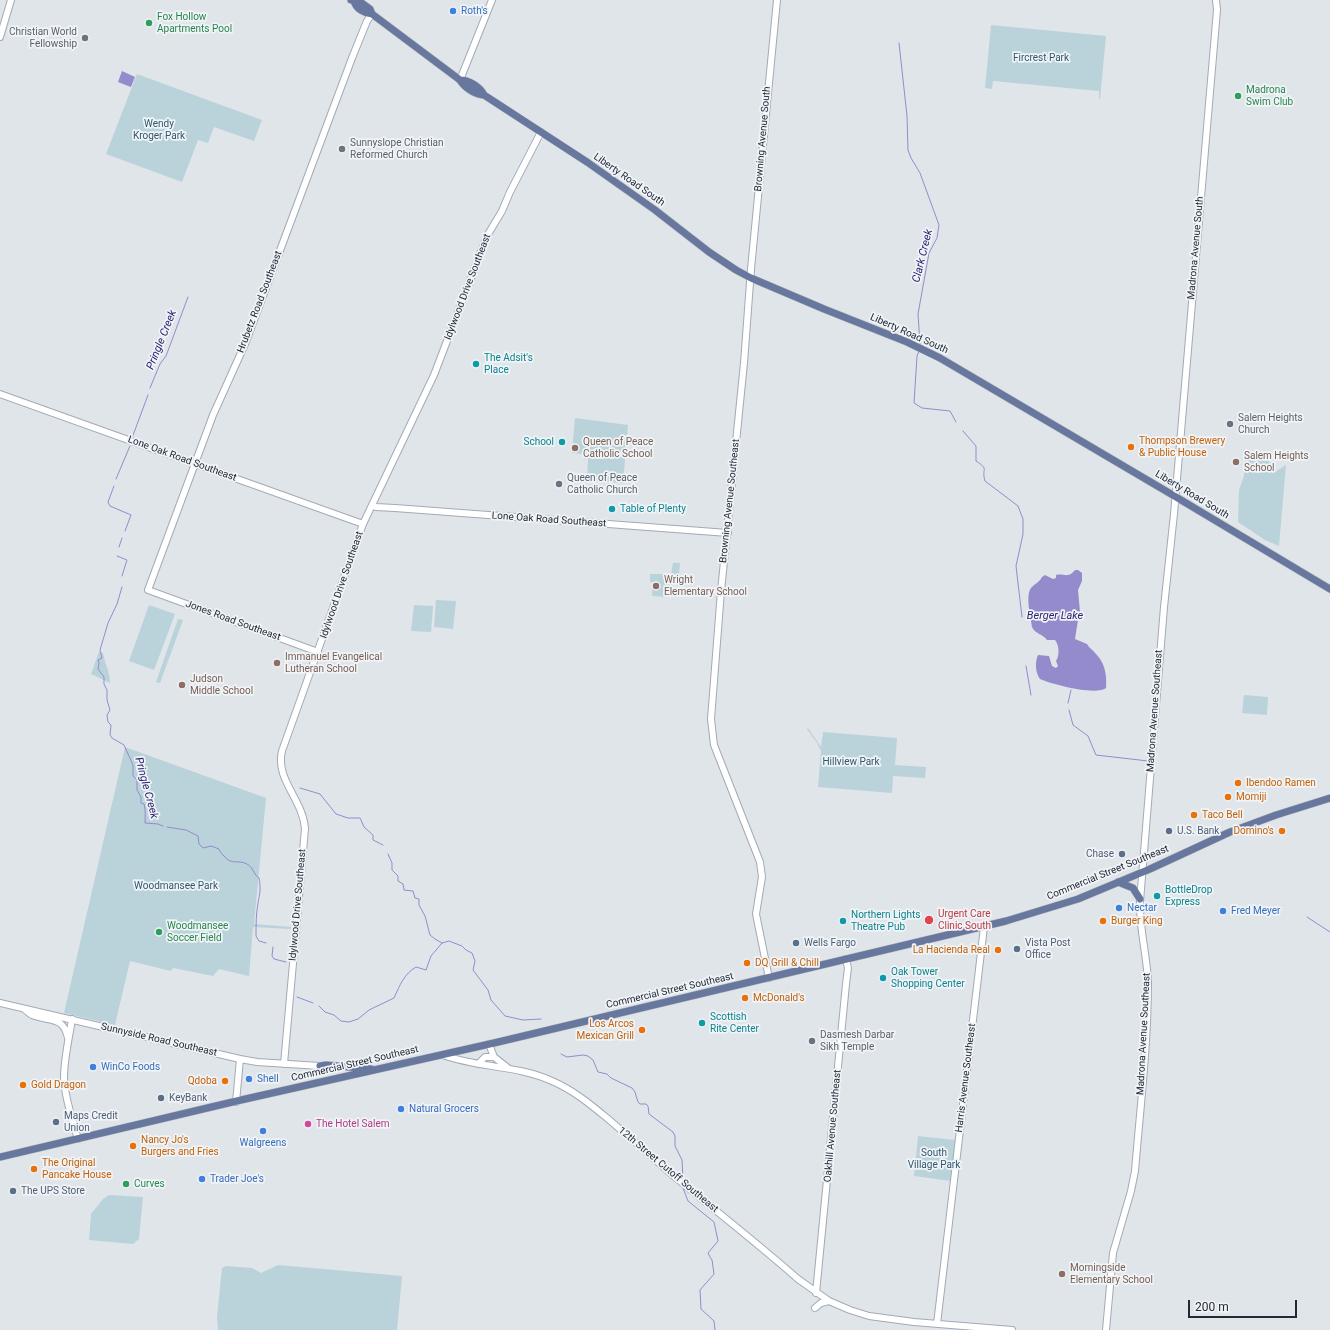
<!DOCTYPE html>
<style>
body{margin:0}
#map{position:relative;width:1330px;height:1330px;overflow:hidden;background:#e0e5ea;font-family:Roboto,sans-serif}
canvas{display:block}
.scale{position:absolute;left:1188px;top:1300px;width:109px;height:18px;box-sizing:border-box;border:2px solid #222939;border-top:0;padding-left:5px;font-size:12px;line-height:14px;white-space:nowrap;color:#222939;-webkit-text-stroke:3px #f0f4f7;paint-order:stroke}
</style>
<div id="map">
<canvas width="1330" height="1330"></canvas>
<div class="scale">200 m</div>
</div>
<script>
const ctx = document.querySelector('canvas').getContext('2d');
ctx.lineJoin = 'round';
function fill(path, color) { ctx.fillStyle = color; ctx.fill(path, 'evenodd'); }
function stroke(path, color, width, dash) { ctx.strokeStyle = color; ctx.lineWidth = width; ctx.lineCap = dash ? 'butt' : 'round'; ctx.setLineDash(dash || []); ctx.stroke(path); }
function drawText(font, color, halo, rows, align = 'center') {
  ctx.font = font + ' Roboto,sans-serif'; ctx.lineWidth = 3.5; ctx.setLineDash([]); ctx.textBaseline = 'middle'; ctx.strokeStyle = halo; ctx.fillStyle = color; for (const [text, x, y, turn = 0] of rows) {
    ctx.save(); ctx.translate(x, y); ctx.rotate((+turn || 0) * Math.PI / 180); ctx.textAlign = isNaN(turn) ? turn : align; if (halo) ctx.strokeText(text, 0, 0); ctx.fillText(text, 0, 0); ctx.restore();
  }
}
fill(new Path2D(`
 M991 25 1106 36 1100 99H1099V91L993 81 992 89 985 88Z
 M137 74 262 120 254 141 214 127 208 143 198 140 182 182 106 154Z
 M575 418 628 425 623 483 587 480 588 459H584V454L572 453Z
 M1249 453 1265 454 1275 472 1286 465 1279 546 1265 540 1238 522 1239 490 1244 476 1246 454Z
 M673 563H680L679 576H674L672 587 667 589V597L653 596 652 595 653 582H650V574H671Z
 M436 600 456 601 453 629 434 627Z
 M149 605 175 614 154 670 129 661Z
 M414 605 433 606 431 632 411 631Z
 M178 619 183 620 160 683 156 682Z
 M99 652 103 653C105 664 110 672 110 683L91 674Z
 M1244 695 1268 697 1267 715 1242 713Z
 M808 728 821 747 823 732 897 738 895 765 926 767 925 778 893 776 892 793 818 787 821 751 817 743 807 729Z
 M125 747 266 798 254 924 291 927V929L253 927 249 976 219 969 213 976 173 968 171 971 130 961 115 1025 64 1013Z
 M918 1136 955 1140 951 1181 914 1176Z
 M109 1195 143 1197 139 1239 133 1244 89 1240 91 1214 103 1199Z
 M278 1265 402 1276 397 1330H218L217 1317 222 1268 226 1266 252 1268 261 1273Z`), '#bad2da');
fill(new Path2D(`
 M122 71 135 77 131 87 118 82Z
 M1075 570H1078L1082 573V581L1078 590 1080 612 1084 615V618L1078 620 1075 639 1087 644C1089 648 1093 650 1096 654 1105 663 1107 675 1106 688 1096 696 1051 684 1040 679 1035 672 1035 662 1038 655L1049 656 1052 666 1056 668 1058 666 1056 661C1060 655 1059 645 1055 640H1047C1043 634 1035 634 1032 627 1031 618 1025 596 1031 588 1034 584 1039 583 1042 577L1045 575 1053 579 1056 578V575C1064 573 1068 579 1075 570Z`), '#938bcc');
stroke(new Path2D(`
 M899 43 907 116 908 150 911 158 920 173 939 225 937 238 929 253 918 314 920 344
 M919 351 917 356 914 403 922 408 950 411 956 422
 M150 388 160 364 166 356 188 297
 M963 431 976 446V461C990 470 981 468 985 481L1018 506 1023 519V534L1016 566 1022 617
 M132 438 148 395
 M116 479 130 446
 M114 486 108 502 110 506 131 515 125 531
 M119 547 122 538
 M117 556 127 560 122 576
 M122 587 117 604 108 623 100 650 102 658 98 660 99 663 98 669 104 677V684L107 690V700L110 710 107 715 108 722 111 725 110 735 112 738 124 745 133 765V776L137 780V790L141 797V803L144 804C146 811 145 816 145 823L158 824 163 826
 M1026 666 1031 695
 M1068 703 1071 690
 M1069 710 1073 725 1088 736 1096 755 1148 761
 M300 788 320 794 336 814 348 818H360L364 827 373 835V840L383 845
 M167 827 186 830 198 836 199 844 203 848 211 846 219 849C220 852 221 853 224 856 232 866 238 859 247 864 253 867 254 875 259 878 261 888 260 893 258 903 256 914 256 925 256 936L259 941 266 943
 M388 854 392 863V870L398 876V881L403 884 404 890 413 891 415 898 419 899V905L425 916 430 935 435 939 442 943
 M1307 917 1330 932
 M273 947 272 956 274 959 286 962
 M297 997 313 1003
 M319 1006 325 1012 334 1015 341 1021 349 1022 358 1019 369 1010 394 998C400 985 404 974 416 967L426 970 431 956 442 943 449 941 462 946 466 950 472 953 475 961 473 970 488 990 491 1000 505 1016 523 1020 541 1019
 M561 1054 567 1057 583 1055 588 1056 593 1060 598 1072 607 1074 611 1078 632 1088 635 1092 638 1102 640 1104H646L648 1106 649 1114 673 1132 675 1136V1146L682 1160 683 1180
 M683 1188 688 1201 714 1222 718 1241 708 1253 710 1257 712 1260 714 1274 700 1290 701 1309 714 1321 715 1330`), '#938bcc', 1);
const secondary = new Path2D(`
 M0 37 11 0
 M460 80 492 0
 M0 394 363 524
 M372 505 376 507 395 508 728 533
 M318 652 148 590 213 415 245 344 352 58 367 21 372 14
 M769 978 756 914 762 877 760 862 714 745 711 719 721 591 744 363 751 269 777 0
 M0 1003 240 1059 257 1062 320 1066
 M24 1009C27 1011 30 1014 32 1015 49 1022 63 1015 68 1038
 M72 1019C69 1039 64 1058 64 1078 64 1094 73 1123 78 1139
 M489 1044 494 1057 508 1068
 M443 1055C478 1068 517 1065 552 1081 573 1090 590 1104 607 1118 628 1136 649 1154 669 1172 712 1208 756 1242 798 1279L829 1301 850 1310 869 1316 914 1322 1012 1330
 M284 1064 305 829C303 799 275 780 282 751L363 524 434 375 487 236 502 211 510 192 541 132
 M478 1064 485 1057H494
 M236 1102 240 1059
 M816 1293 846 984 848 968 846 959
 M815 1308 821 1303 829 1301
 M937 1324 984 927
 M1106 1330 1113 1253 1131 1191 1135 1171C1140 1110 1148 1044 1148 982 1147 955 1139 928 1140 901L1164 607 1174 514 1217 10 1216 0`);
const primary = new Path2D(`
 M351 0 359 1 370 9 372 14 460 80C464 87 475 95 484 95L587 162 655 210 709 252 736 270 751 278 824 309 907 342 940 358 1171 494 1330 589
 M354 1C356 9 364 13 372 14
 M460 80C469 80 480 87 484 95
 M1118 882 1133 888 1140 899
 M320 1066 326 1065 371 1069
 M0 1157 241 1100 494 1043 1006 921 1078 899 1150 869 1230 832 1276 815 1330 798`);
stroke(secondary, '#a2aab8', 8);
stroke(primary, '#bdbfc4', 8);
stroke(secondary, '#fff', 6);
stroke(primary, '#67779d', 7);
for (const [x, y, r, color] of [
 [453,11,4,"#3f7fe0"],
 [149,23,4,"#2e9e5b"],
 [85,38,4,"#6b7280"],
 [1238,96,4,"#2e9e5b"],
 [342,149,4,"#6b7280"],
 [476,364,4,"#0f9aa8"],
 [1230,424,4,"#6b7280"],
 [562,442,4,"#0f9aa8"],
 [1131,447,4,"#e8710a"],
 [575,448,4,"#8d6e63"],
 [1236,462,4,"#8d6e63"],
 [559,484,4,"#6b7280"],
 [612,509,4,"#0f9aa8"],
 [656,586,4,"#8d6e63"],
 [277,663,4,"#8d6e63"],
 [182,685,4,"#8d6e63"],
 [1238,783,4,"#e8710a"],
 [1228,797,4,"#e8710a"],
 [1194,815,4,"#e8710a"],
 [1169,831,4,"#5c6f8a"],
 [1282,831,4,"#e8710a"],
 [1122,854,4,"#5c6f8a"],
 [1157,896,4,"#0f9aa8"],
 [1119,908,4,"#3f7fe0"],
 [1223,911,4,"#3f7fe0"],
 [929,920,5,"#e0444e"],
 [843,921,4,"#0f9aa8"],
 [1103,921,4,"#e8710a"],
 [159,932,4,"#2e9e5b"],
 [796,943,4,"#5c6f8a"],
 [1017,949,4,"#5c6f8a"],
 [998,950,4,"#e8710a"],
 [747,963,4,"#e8710a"],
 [883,978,4,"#0f9aa8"],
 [745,998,4,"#e8710a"],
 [702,1023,4,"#0f9aa8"],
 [642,1030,4,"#e8710a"],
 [812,1041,4,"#6b7280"],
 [93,1067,4,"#3f7fe0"],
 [249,1079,4,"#3f7fe0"],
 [225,1081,4,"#e8710a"],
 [23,1085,4,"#e8710a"],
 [161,1098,4,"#5c6f8a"],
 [401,1109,4,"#3f7fe0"],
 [56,1122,4,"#5c6f8a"],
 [308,1124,4,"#d1479c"],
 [263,1131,4,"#3f7fe0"],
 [133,1146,4,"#e8710a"],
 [34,1169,4,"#e8710a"],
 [202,1179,4,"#3f7fe0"],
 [126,1184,4,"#2e9e5b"],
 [13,1191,4,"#5c6f8a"],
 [1062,1274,4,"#8d6e63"]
]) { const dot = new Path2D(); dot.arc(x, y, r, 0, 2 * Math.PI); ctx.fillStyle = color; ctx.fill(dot); stroke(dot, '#f0f4f7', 1.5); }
drawText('10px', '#366cbe', '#f0f4f7', [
 ["Roth's",461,11],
 ["Nectar",1127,908],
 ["Fred Meyer",1231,911],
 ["WinCo Foods",101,1067],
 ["Shell",257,1079],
 ["Natural Grocers",409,1109],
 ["Walgreens",263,1143,"center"],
 ["Trader Joe's",210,1179]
], 'left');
drawText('10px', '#27864d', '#f0f4f7', [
 ["Fox Hollow",157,17],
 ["Apartments Pool",157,29],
 ["Madrona",1246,90],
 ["Swim Club",1246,102],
 ["Woodmansee",167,926],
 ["Soccer Field",167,938],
 ["Curves",134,1184]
], 'left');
drawText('10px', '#5b616d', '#f0f4f7', [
 ["Christian World",77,32,"right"],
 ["Fellowship",77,44,"right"],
 ["Sunnyslope Christian",350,143],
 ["Reformed Church",350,155],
 ["Salem Heights",1238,418],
 ["Church",1238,430],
 ["Queen of Peace",567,478],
 ["Catholic Church",567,490],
 ["Dasmesh Darbar",820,1035],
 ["Sikh Temple",820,1047]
], 'left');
drawText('10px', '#2e576e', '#f0f4f7', [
 ["Fircrest Park",1041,58],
 ["Wendy",159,124],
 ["Kroger Park",159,136],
 ["Hillview Park",851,762],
 ["Woodmansee Park",176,886],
 ["South",934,1153],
 ["Village Park",934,1165]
]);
drawText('10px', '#222939', '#f0f4f7', [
 ["Browning Avenue South",763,139,-85],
 ["Liberty Road South",629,180,35],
 ["Madrona Avenue South",1196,248,-85],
 ["Idylwood Drive Southeast",468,287,-69],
 ["Hrubetz Road Southeast",260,302,-69],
 ["Liberty Road South",909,334,24],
 ["Lone Oak Road Southeast",182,459,20],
 ["Liberty Road South",1192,495,31],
 ["Browning Avenue Southeast",730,501,-84],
 ["Lone Oak Road Southeast",549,520,4],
 ["Idylwood Drive Southeast",342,585,-71],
 ["Jones Road Southeast",233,621,20],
 ["Madrona Avenue Southeast",1155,711,-86],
 ["Commercial Street Southeast",1108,873,-22],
 ["Idylwood Drive Southeast",298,905,-85],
 ["Commercial Street Southeast",670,991,-13],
 ["Madrona Avenue Southeast",1144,1034,-87],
 ["Sunnyside Road Southeast",159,1040,13],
 ["Commercial Street Southeast",355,1064,-13],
 ["Harris Avenue Southeast",966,1078,-83],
 ["Oakhill Avenue Southeast",833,1126,-85],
 ["12th Street Cutoff Southeast",668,1170,40]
]);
drawText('10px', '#0d838f', '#f0f4f7', [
 ["The Adsit's",484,358],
 ["Place",484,370],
 ["School",554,442,"right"],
 ["Table of Plenty",620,509],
 ["BottleDrop",1165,890],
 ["Express",1165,902],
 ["Northern Lights",851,915],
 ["Theatre Pub",851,927],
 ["Oak Tower",891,972],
 ["Shopping Center",891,984],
 ["Scottish",710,1017],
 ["Rite Center",710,1029]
], 'left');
drawText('10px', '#c56008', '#f0f4f7', [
 ["Thompson Brewery",1139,441],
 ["& Public House",1139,453],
 ["Ibendoo Ramen",1246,783],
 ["Momiji",1236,797],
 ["Taco Bell",1202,815],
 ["Domino's",1274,831,"right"],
 ["Burger King",1111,921],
 ["La Hacienda Real",990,950,"right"],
 ["DQ Grill & Chill",755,963],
 ["McDonald's",753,998],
 ["Los Arcos",634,1024,"right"],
 ["Mexican Grill",634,1036,"right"],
 ["Qdoba",217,1081,"right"],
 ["Gold Dragon",31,1085],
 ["Nancy Jo's",141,1140],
 ["Burgers and Fries",141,1152],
 ["The Original",42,1163],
 ["Pancake House",42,1175]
], 'left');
drawText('10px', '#785e54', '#f0f4f7', [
 ["Queen of Peace",583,442],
 ["Catholic School",583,454],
 ["Salem Heights",1244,456],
 ["School",1244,468],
 ["Wright",664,580],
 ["Elementary School",664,592],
 ["Immanuel Evangelical",285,657],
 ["Lutheran School",285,669],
 ["Judson",190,679],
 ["Middle School",190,691],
 ["Morningside",1070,1268],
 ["Elementary School",1070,1280]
], 'left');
drawText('10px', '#4e5e75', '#f0f4f7', [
 ["U.S. Bank",1177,831],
 ["Chase",1114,854,"right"],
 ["Wells Fargo",804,943],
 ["Vista Post",1025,943],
 ["Office",1025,955],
 ["KeyBank",169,1098],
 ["Maps Credit",64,1116],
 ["Union",64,1128],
 ["The UPS Store",21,1191]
], 'left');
drawText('10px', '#be3a42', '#f0f4f7', [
 ["Urgent Care",938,914],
 ["Clinic South",938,926]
], 'left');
drawText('10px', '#b23c85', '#f0f4f7', [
 ["The Hotel Salem",316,1124]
], 'left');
drawText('italic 11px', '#2b2071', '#f0f4f7', [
 ["Clark Creek",923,256,-76],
 ["Pringle Creek",162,340,-68],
 ["Berger Lake",1055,616],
 ["Pringle Creek",146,788,75]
]);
</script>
